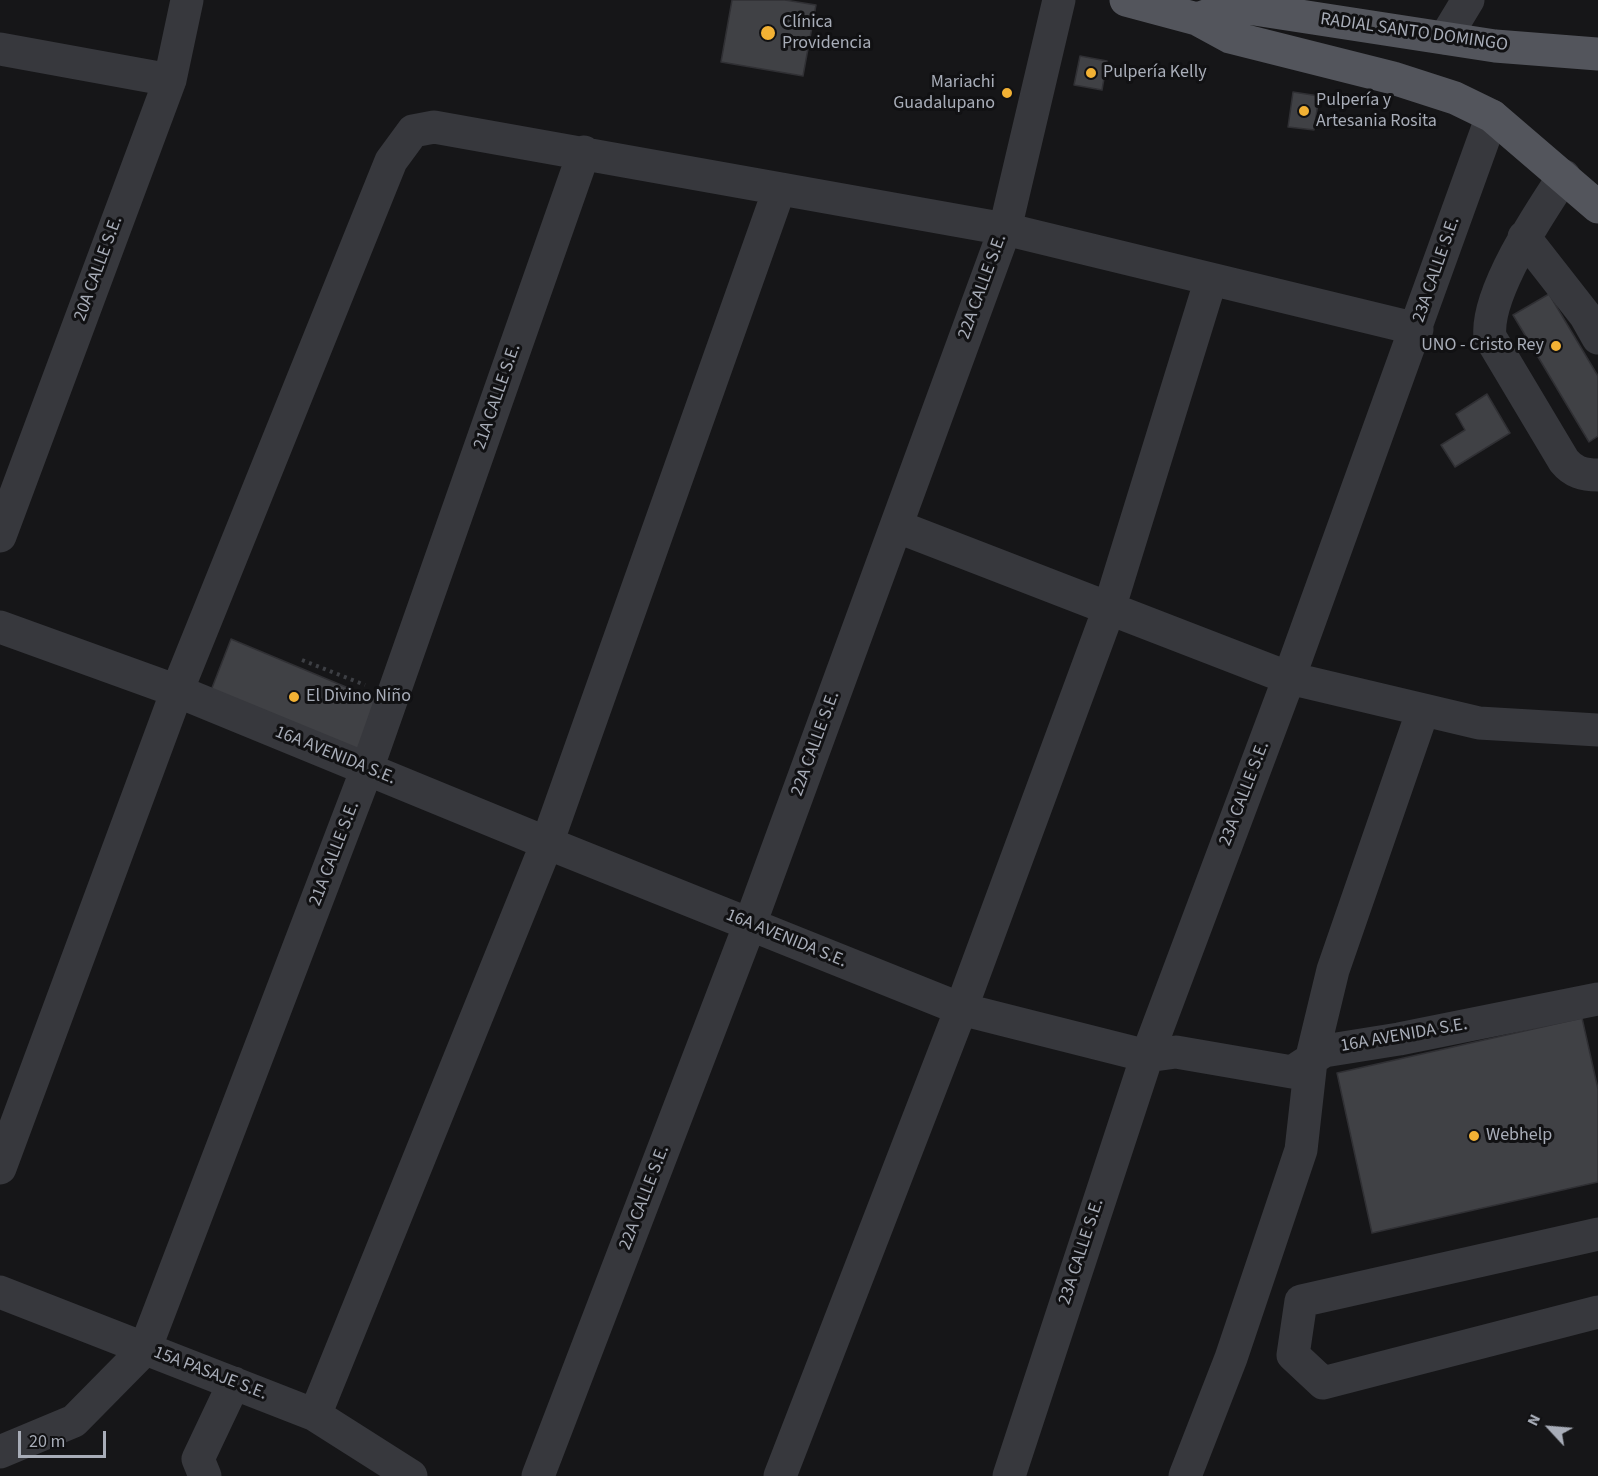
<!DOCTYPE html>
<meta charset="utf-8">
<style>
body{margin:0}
#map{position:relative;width:1598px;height:1476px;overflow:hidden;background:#161618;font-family:"Source Sans 3",sans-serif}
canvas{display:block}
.north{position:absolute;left:1520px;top:1398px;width:60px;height:60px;-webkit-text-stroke:4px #111113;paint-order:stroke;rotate:296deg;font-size:16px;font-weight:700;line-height:24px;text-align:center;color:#a8adb8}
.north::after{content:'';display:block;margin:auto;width:21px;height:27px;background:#a8adb8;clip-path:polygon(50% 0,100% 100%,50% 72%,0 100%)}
.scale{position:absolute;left:18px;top:1431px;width:88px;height:27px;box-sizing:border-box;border:3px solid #a8adb8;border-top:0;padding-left:8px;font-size:18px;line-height:21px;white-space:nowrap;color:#a8adb8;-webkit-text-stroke:4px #111113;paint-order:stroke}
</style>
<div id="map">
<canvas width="1598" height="1476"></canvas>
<div class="north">N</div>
<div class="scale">20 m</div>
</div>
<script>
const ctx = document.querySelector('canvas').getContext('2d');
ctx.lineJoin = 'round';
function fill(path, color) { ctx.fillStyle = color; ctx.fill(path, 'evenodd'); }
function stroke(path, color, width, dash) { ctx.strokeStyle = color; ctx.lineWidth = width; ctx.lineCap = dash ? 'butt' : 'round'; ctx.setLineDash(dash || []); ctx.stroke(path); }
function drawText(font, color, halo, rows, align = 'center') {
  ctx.font = font + ' "Source Sans 3",sans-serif'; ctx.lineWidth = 6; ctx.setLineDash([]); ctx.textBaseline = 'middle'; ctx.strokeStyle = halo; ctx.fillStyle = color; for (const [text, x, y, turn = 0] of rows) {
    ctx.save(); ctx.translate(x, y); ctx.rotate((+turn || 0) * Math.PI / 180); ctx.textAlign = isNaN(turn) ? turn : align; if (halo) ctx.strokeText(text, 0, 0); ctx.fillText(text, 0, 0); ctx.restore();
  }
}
const building = new Path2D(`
 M732 0H785L816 5 803 76 721 62Z
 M1080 56 1107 61 1102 90 1074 85Z
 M1293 92 1319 96 1314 130 1288 127Z
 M1549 294 1598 376V436L1589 442 1513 315Z
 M1487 394 1510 433 1455 467 1441 445 1465 430 1456 414Z
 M231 639 377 700 358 754 210 693Z
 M1582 1018 1598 1089V1182L1372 1233 1337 1073Z`);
fill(building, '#404145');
stroke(building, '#303034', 1.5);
stroke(new Path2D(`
 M302 660 365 685`), '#3d3f44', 4, [3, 4.5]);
stroke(new Path2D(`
 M1445 38 1468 0
 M0 49 170 80
 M1564 176C1540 212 1485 294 1490 337L1564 461C1573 472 1583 475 1598 475
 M1524 237 1585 315 1598 338
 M896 526 1289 678 1479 723 1598 730
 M0 536 170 80 187 0
 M0 627 177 691 547 843 961 1009 1147 1056 1176 1052 1292 1072 1324 1051 1399 1039 1598 999
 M0 1168 177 691 391 161 413 131 434 127 1005 229 1417 329
 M1598 1234 1301 1301 1293 1355 1323 1383 1598 1312
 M0 1292 315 1415 411 1476
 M315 1415 547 843 779 190
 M0 1452 74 1421 145 1349 367 769 584 152
 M205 1476 198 1459 234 1383
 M538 1476 750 924 1005 229 1059 0
 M780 1476 961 1009 1109 609 1211 279
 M1009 1476 1147 1056 1289 678 1492 116
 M1185 1476 1231 1358 1301 1150 1311 1061 1333 970 1423 710`), '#37383d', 33);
stroke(new Path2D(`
 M1126 0 1197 19 1230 37 1393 78 1455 98 1492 116 1598 207
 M1197 19 1235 6 1495 46 1598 54`), '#53555c', 33);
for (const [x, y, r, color] of [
 [768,33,8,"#f2b134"],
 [1091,73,6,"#f2b134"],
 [1007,93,6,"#f2b134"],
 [1304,111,6,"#f2b134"],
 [1556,346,6,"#f2b134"],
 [294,697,6,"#f2b134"],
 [1474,1136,6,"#f2b134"]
]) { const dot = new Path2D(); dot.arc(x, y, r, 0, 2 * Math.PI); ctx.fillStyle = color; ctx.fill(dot); stroke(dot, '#111113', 2); }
drawText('18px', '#a8adb8', '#111113', [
 ["Clínica",782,23],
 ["Providencia",782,44],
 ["Pulpería Kelly",1103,73],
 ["Mariachi",995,83,"right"],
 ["Guadalupano",995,104,"right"],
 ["Pulpería y",1316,101],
 ["Artesania Rosita",1316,122],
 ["UNO - Cristo Rey",1544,346,"right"],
 ["El Divino Niño",306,697],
 ["Webhelp",1486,1136]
], 'left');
drawText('18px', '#a8adb8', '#111113', [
 ["RADIAL SANTO DOMINGO",1414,33,8],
 ["20A CALLE S.E.",99,269,-70],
 ["23A CALLE S.E.",1437,270,-71],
 ["22A CALLE S.E.",983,287,-70],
 ["21A CALLE S.E.",498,397,-71],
 ["22A CALLE S.E.",816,744,-70],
 ["16A AVENIDA S.E.",335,756,22],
 ["23A CALLE S.E.",1245,794,-69],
 ["21A CALLE S.E.",335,854,-69],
 ["16A AVENIDA S.E.",786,939,22],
 ["16A AVENIDA S.E.",1404,1036,-10],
 ["22A CALLE S.E.",645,1198,-69],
 ["23A CALLE S.E.",1082,1252,-72],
 ["15A PASAJE S.E.",210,1374,21]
]);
</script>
